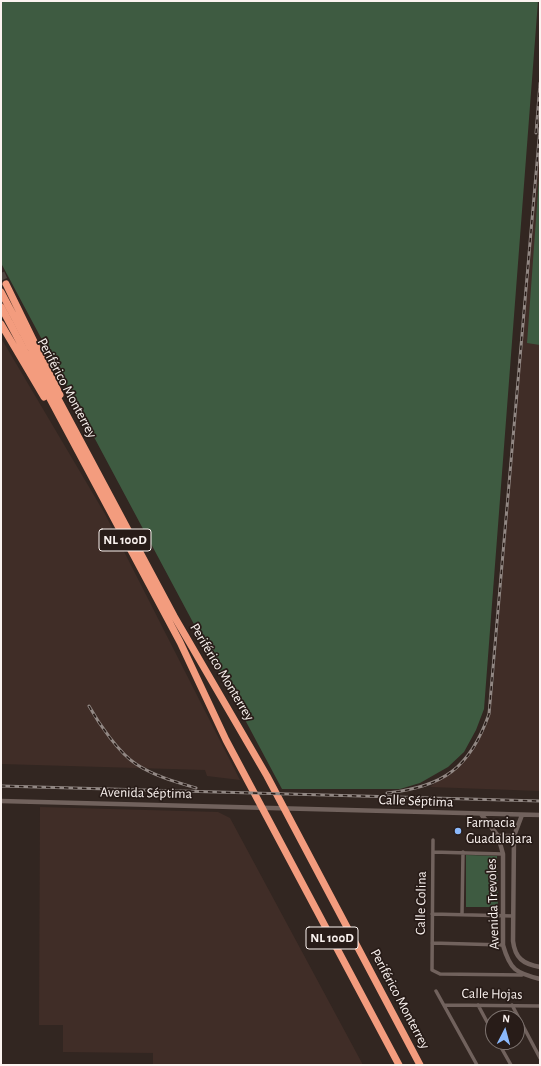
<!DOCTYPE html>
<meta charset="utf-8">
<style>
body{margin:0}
#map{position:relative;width:541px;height:1066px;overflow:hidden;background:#322621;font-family:"Alegreya Sans",sans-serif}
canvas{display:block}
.frame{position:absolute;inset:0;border:2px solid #fbf3f0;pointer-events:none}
.north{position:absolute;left:485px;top:1010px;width:40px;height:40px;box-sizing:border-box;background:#281c18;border:1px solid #7c726e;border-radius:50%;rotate:6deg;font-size:11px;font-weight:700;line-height:16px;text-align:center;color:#fbf3f0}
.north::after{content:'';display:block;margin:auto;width:14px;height:18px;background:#8bb9fc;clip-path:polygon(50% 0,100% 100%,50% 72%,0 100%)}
</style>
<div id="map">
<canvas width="541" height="1066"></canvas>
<div class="frame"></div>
<div class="north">N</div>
</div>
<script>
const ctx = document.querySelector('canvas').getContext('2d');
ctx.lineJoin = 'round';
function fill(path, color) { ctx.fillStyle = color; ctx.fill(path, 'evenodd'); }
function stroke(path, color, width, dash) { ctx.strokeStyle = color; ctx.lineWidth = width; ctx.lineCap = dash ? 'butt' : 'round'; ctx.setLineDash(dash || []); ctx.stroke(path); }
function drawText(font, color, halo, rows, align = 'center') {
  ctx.font = font + ' "Alegreya Sans",sans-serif'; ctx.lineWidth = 3.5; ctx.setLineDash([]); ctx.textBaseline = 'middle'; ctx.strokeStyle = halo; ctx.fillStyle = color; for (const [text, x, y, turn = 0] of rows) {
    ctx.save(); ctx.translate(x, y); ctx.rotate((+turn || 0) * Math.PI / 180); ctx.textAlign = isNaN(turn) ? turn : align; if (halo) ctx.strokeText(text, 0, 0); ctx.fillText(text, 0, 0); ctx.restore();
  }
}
fill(new Path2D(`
 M540 122V791L430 787 470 755 485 725 493 689Z
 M1 338 105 514 240 780 207 776 205 770 1 764Z
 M40 807 218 812 230 818 363 1065H153V1053L63 1052V1025H39Z`), '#402d27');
fill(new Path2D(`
 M1 1H538L484 709 476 730 464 752 448 767 420 783 400 789H282L1 263Z
 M540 164V345L527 343Z
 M466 855 497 856 498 907H466Z`), '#3e5b41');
stroke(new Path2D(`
 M1 273 6 284`), '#504540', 7, [7, 3.5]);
stroke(new Path2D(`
 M433 840 432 970 440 974 522 975
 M433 852 503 854
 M432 914 513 916
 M462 914 463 852
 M432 943 503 945
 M436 991 477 1065
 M444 1005 540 1006
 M478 1005 493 1033
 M512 1005 540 1058
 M498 1042 511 1065`), '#71625d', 3.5);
stroke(new Path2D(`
 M1 801 540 815
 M481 814 498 836 503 854V945C510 970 516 973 540 979
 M522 815 514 836 513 941C515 958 523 964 540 967
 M498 836H514`), '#71625d', 4.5);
stroke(new Path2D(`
 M6 284 60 395
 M1 292 174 616 267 776 420 1065
 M1 307 180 642 226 740 399 1065
 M1 324 44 397`), '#f39c7e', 7);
const rail = new Path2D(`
 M536 133 540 83
 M89 706C99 724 119 753 136 764 154 776 176 782 196 788
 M1 786 540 801
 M387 793C443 787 470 768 489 714L540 128`);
stroke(rail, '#928884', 3);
stroke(rail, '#281c18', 1.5, [4.5]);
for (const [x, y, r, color] of [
 [458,831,4,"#8bb9fc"]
]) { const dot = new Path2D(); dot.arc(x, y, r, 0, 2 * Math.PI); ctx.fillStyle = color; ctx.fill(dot); stroke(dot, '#281c18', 1.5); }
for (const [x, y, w] of [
 [125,540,52],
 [332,938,52]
]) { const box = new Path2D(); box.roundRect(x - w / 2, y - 11, w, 22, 3); ctx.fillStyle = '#281c18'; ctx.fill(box); stroke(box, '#fbf3f0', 1); }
drawText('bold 13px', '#fbf3f0', null, [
 ["NL 100D",125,540],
 ["NL 100D",332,938]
]);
drawText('14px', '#fbf3f0', '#281c18', [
 ["Periférico Monterrey",67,388,62],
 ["Periférico Monterrey",222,672,59],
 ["Avenida Séptima",146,793,1],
 ["Calle Séptima",416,801,2],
 ["Calle Colina",421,903,-89],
 ["Avenida Trevoles",493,904,-92],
 ["Calle Hojas",492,994,1],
 ["Periférico Monterrey",400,999,62]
]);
drawText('14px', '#fbf3f0', '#281c18', [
 ["Farmacia",466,823],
 ["Guadalajara",466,839]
], 'left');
</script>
